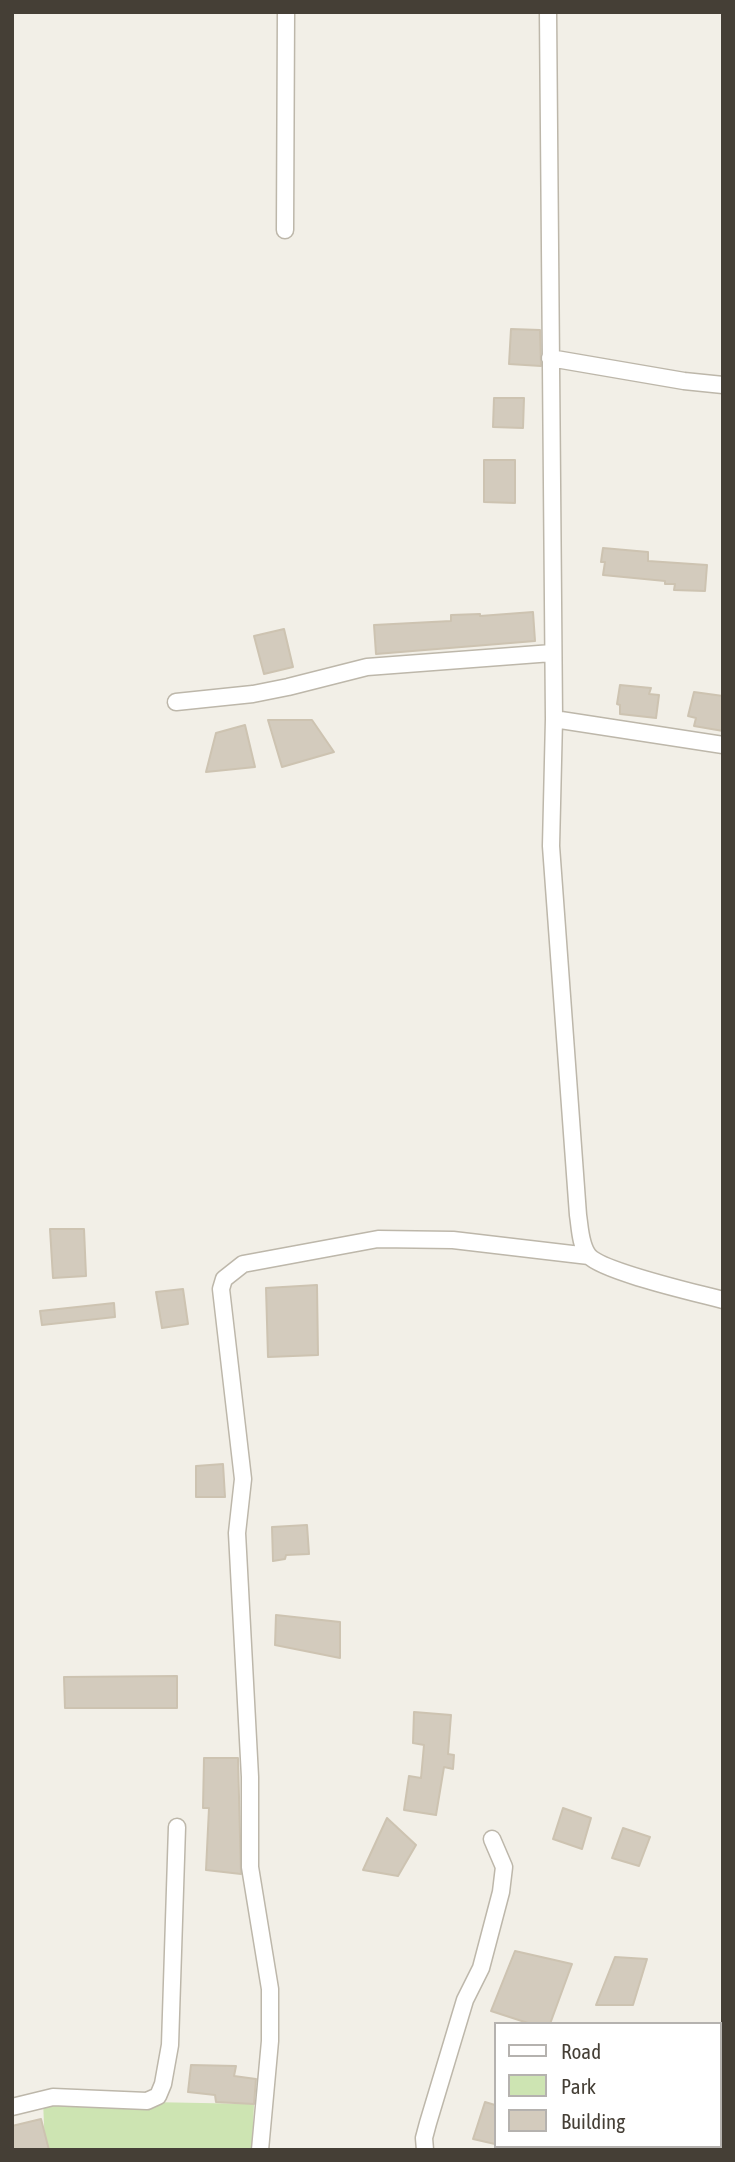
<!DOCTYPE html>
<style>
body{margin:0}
#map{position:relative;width:735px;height:2162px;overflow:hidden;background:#f2efe7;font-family:"Asap Condensed",sans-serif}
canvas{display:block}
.frame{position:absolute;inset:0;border:14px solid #453f36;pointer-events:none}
.legend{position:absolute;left:494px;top:2022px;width:228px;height:126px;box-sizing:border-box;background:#fff;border:2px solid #b5b2af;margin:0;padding:9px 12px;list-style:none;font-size:21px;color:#453f36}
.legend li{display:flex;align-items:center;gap:14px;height:35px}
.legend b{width:35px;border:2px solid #b5b2af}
</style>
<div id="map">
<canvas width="735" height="2162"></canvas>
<div class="frame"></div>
<ul class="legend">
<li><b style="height:9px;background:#fff"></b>Road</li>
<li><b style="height:19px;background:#cde4b2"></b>Park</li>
<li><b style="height:19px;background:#d3cbbd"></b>Building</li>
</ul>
</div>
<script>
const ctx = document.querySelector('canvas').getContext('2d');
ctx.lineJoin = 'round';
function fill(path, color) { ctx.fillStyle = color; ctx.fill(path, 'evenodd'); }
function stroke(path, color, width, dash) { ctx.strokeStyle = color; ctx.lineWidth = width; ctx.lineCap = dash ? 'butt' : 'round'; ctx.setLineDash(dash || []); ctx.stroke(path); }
fill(new Path2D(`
 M43 2100 254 2104 252 2150H45Z`), '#cde4b2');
const building = new Path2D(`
 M511 329 540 330 541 366 509 364Z
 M494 398H524L523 428 493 427Z
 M484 460H515V503L484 502Z
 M603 548 648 552V561L707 565 705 591 674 590 675 584H665V581L603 575 605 562H601Z
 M533 612 535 641 376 654 374 625 451 621V615L480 614V616Z
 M284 629 293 667 264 674 254 636Z
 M620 685 651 688 649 694 659 695 656 718 620 714V705L617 704Z
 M694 692 723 696V731L694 726 696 718 688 716Z
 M268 720H312L334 752 282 767Z
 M245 725 255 767 206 772 216 733Z
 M50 1229H84L86 1276 53 1278Z
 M317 1285 318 1355 268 1357 266 1288Z
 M183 1289 188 1324 162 1328 156 1292Z
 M114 1303 115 1317 42 1325 40 1311Z
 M223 1464 225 1497H196V1466Z
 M307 1525 309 1554 286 1555 285 1559 273 1561 272 1527Z
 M276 1615 340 1622V1658L275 1645Z
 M177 1676V1708H65L64 1677Z
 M414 1712 451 1715 448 1754 454 1755 453 1769 444 1767 436 1815 404 1810 409 1776 421 1778 424 1745 413 1743Z
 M204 1758H238L241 1874 206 1870 209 1808H203Z
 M563 1808 591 1818 582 1849 553 1839Z
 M387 1818 416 1845 398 1876 363 1870Z
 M623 1828 650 1837 639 1866 612 1858Z
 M515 1951 572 1964 550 2024H531L491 2011Z
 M615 1957 647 1959 633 2005H596Z
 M191 2065 236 2066 234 2076 256 2079 254 2104 216 2102 215 2095 188 2092Z
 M485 2102 495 2105V2144L473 2139Z
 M41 2119 49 2150H12V2126Z`);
fill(building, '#d3cbbd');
stroke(building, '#cdc3b1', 2);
const street = new Path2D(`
 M548 12 554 719 551 846 578 1215C580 1227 580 1246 589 1256 604 1272 697 1293 723 1300
 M285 230 286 12
 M550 358 684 381 723 385
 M176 702 253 694 288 687 367 667 552 653
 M554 719 723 745
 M12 2107 53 2097 147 2101 158 2096 163 2084 170 2045 177 1827
 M260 2150 270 2041V1989L250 1867V1777L237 1533 243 1479 221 1289 224 1279 243 1264 378 1239 453 1240 589 1256
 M425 2150 424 2138 428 2123 465 2000 481 1968 501 1892 504 1867 492 1839`);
stroke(street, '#bdb7aa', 19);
stroke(street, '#fff', 16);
</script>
